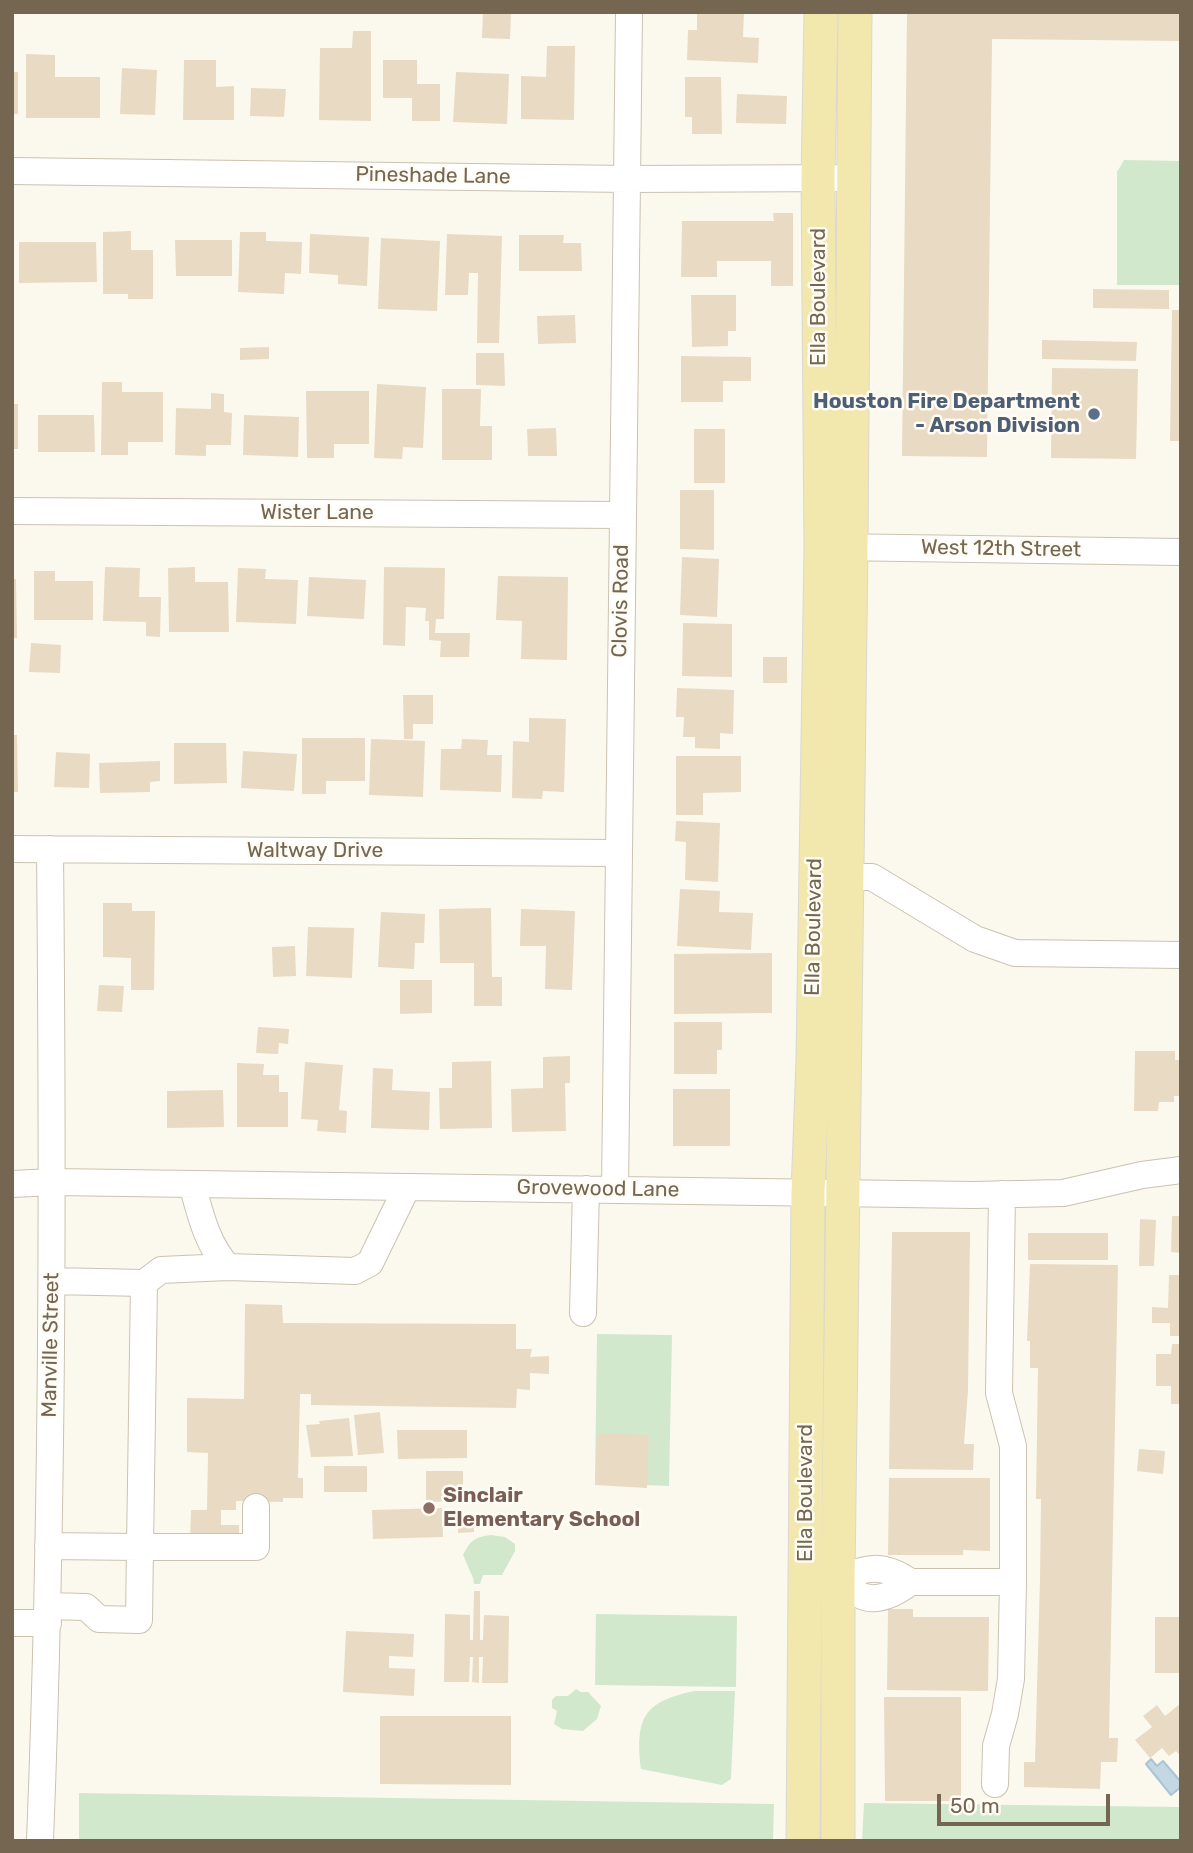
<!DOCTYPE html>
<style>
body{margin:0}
#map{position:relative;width:1193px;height:1853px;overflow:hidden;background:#fbf9ee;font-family:Rubik,sans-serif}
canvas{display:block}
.frame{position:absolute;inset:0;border:14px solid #756652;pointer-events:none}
.scale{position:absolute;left:937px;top:1794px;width:173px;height:32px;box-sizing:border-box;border:4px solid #756652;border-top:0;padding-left:9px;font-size:21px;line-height:24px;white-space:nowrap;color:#756652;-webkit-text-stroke:5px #fefcf4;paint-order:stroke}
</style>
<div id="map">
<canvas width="1193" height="1853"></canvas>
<div class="frame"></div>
<div class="scale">50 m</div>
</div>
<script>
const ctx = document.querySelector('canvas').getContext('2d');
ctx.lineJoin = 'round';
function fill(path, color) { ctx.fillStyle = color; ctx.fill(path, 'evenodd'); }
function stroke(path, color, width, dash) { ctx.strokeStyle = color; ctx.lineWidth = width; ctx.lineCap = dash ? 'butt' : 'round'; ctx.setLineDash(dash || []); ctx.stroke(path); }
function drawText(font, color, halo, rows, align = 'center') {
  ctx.font = font + ' Rubik,sans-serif'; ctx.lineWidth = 5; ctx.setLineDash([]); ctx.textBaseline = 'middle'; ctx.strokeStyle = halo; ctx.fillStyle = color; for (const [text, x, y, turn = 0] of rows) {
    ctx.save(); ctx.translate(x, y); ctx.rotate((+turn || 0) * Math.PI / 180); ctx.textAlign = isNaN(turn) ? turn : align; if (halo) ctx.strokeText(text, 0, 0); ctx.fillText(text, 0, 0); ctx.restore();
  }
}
fill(new Path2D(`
 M1124 160 1181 161V285H1117V172Z
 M597 1334 672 1335 669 1486 595 1483Z
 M491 1535 505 1537 515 1544V1551L502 1575H483L480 1584H474L473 1578 463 1555C470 1541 474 1537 491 1535Z
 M596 1614 737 1616 736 1687 595 1685Z
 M576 1689 581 1692H588L601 1706 597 1719 583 1731 562 1729 554 1724 557 1711 552 1708V1700L556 1696H568Z
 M694 1691H735L731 1779 722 1785 641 1769C635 1717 644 1702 694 1691Z
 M79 1793 774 1804 773 1841H79Z
 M864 1803 1181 1807V1841H862Z`), '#d2e8cd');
const water = new Path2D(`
 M1151 1759 1157 1766 1163 1761 1181 1782V1787L1171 1795 1146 1764Z`);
fill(water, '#c3d8e3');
stroke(water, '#abc4d4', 2);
fill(new Path2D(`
 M483 12 511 13 510 39 482 38Z
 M697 12H744L743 37 759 38 758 63 687 60 688 30H697Z
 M907 12H1181V41L992 39 987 457 902 456Z
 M353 31H371V121L319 120 320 48H352Z
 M547 46H575L574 120 521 119V76L546 77Z
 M26 54 55 55V77H100V118H26Z
 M184 60H216V87L234 86V120H183Z
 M383 60H417V84H440V121H412V98H383Z
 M122 68 157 70 155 115 120 114Z
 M12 72H18V114H12Z
 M456 72 509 74 507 124 453 122Z
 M685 77H721L722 134H692V117H685Z
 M251 88 286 89 284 117 250 116Z
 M737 94 787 96 786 124 736 123Z
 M773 213H793V286H771V261H717V277H681L682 221H774Z
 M131 231V250H153V299H128V294H103V232Z
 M240 232H266V241L302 242 301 274 285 273 284 294 238 292Z
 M310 234 369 237 367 286 338 284V275L309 273Z
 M447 234 502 236 499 343H477L478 273H469L468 295H445Z
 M519 235H564L563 243H581L582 271H519Z
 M381 238 440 241 437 311 378 309Z
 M175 240H232V276H176Z
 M19 242H96L97 282 19 283Z
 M1093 289 1169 290V309L1093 308Z
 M691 295H736V331H728V346L692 347Z
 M1172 310H1181V441H1170Z
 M575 315 576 343 538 344 537 316Z
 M1042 340 1137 342 1136 361 1042 359Z
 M269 347V359L240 360V348Z
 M476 353H504L505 386 476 385Z
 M681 356 751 357V381H723V402H681Z
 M1052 368 1138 369 1136 459 1051 458Z
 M102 382H122V392H163V442H128V455H101Z
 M377 384 426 387 423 448 403 447 402 459 374 458Z
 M442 389H481L480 426H492V460H442Z
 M306 391H369V444H334V458H307Z
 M211 393 224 394V412L232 413 231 445H206V456L175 455 176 408 211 409Z
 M12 404H18V449H12Z
 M38 415H94L95 452H38Z
 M244 415 299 417 298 457 243 455Z
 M556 428 557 456H528L527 429Z
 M694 429H725V483H694Z
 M680 490H714V550L680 549Z
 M682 557 719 559 717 617 680 615Z
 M105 567 140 568 139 597H161L160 637 146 636V622L103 621Z
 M195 567V582H228L229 632H169L168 568Z
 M384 567 445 568 444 619H436L435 633H470L469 657H440L441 641 429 640V621H425L426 608 406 607 405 646 383 645Z
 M238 568 266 569 265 579 298 580 296 624 236 622Z
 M34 571H55V581H93V620H34Z
 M498 576 568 577 567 660 521 659 522 621 496 620Z
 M309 577 366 580 364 619 307 616Z
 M12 579H16L17 638H12Z
 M683 623 732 624V677L682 676Z
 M31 643 61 645 60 673 29 672Z
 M763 657H787V683H763Z
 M677 688 734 690 733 734 720 733V749L695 748V737H683L684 717H676Z
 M403 695H433V724H413V739H404Z
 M529 718 566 719 564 792 543 791 542 799 512 798 513 741 529 742Z
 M12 735H17L18 792H12Z
 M302 738H365V781H326V794H302Z
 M371 739 425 741 423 797 369 795Z
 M462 739 488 740 487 755H502L501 792 440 790 441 749H461Z
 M174 743H226L227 783 174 784Z
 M243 751 297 754 294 791 241 788Z
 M56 752 90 754 89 788 54 787Z
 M676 756H741V792L703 793V815H676Z
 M160 761V781L150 782V792L100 793 99 763Z
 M676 821 720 823 718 882 685 880 686 842 675 841Z
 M680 889 720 891 719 912 753 913 751 950 677 946Z
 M103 903H132V911H155L154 990H131V958L103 957Z
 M491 908 492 977H502V1006H474V963H440L439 909Z
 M521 909 575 911 572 990 545 989 546 946H520Z
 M381 912 425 914 424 943H415L414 969 378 967Z
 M308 927 354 928 352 978 306 976Z
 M295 946 296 976 273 977 272 947Z
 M772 953V1013L674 1014V954Z
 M400 980H432V1013L400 1014Z
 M99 985 124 986 122 1012 97 1011Z
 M674 1022H722V1050H717V1074H674Z
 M258 1027 289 1029 288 1044 279 1043 278 1054 256 1053Z
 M1135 1051H1175V1060H1181V1096H1174V1102H1159L1158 1111H1134Z
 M570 1056V1083H565L566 1131 512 1132 511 1089 543 1088V1057Z
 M491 1061 492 1128 440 1129 439 1088H452V1062Z
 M305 1062 343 1065 339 1110 347 1111 346 1133 317 1131 318 1120 301 1119Z
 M237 1063 264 1064 263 1075H279V1092H288V1127H237Z
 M373 1068 393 1069 392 1090 430 1092 429 1130 371 1128Z
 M673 1089H730V1146H673Z
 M223 1090 224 1127 167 1128V1091Z
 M1172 1216H1181V1253L1171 1252Z
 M1140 1219 1156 1220 1154 1266H1139Z
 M892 1232H970L968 1390 964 1444H974L973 1470 889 1469Z
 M1028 1233H1108V1260H1028Z
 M1030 1264 1118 1265 1109 1738H1118L1117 1762H1101L1100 1789 1024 1787V1762H1035L1040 1578 1041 1499H1036L1038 1368H1030V1341H1027Z
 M1169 1275H1181V1336H1170V1323H1152V1307L1168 1308Z
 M245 1304 282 1305 283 1323 516 1324V1349H532L530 1357 549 1356V1374L530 1373V1390L517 1389 516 1408 311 1405V1394H300L298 1478H303V1498H283V1502L236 1501V1510H221V1525H239V1541H190L191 1510H207L208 1453 187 1452V1398L244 1399Z
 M1172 1344H1181V1404H1171V1386H1156V1354H1171Z
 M380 1412 384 1453 358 1455 354 1415Z
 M349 1418 353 1456 311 1457 306 1425 320 1424 319 1421Z
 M397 1430H467V1458L398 1459Z
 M597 1433 649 1435 647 1488 595 1485Z
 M1139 1449 1165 1451 1163 1474 1137 1471Z
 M324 1466H367V1492H324Z
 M426 1471H463V1501L426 1502Z
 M889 1478H990V1551L963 1550V1555H888Z
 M442 1508 443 1537 373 1539 372 1510Z
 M458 1514H474V1532L458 1533Z
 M474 1591H480V1640H483L484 1615 509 1616 508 1683H482L483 1657H479V1683L472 1682 473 1657H470L469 1682H444L445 1614 470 1615V1640H473Z
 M888 1609H913V1617H989L988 1691 887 1690Z
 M1155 1617H1181V1673H1155Z
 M346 1631 414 1634 413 1657 389 1656V1668L415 1669 414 1696 343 1692Z
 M884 1697H961V1801H885Z
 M1181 1703V1756L1176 1751 1169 1756 1162 1748 1150 1758 1135 1740 1152 1727 1143 1716 1157 1705 1165 1716Z
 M380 1716H511V1785L380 1784Z`), '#e9dac3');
const minor = new Path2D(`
 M12 171 627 179 853 178
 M12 511 622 515
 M833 547 1181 552
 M12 849 618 853
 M847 877H872L975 939 1015 953 1181 955
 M12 1184 53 1182 973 1195 1063 1193 1142 1175 1181 1170
 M192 1184C200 1213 207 1245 228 1267L355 1271 370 1263 407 1187
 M615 1189 629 12
 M52 1281 144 1283
 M583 1313 586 1189
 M48 1546 140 1547 144 1283 161 1270 228 1267
 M838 1579C866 1567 883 1563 910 1582H1013
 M838 1579C845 1584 854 1593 862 1596 878 1603 898 1592 910 1582
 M48 1606 86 1607 99 1619 139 1620 140 1547H256V1507
 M12 1623H48
 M995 1784 996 1746 1005 1714 1011 1679 1013 1582V1446L999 1393 1002 1194
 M40 1841C53 1510 53 1180 50 849`);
const major = new Path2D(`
 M803 1841 808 1193 813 1060 821 547 818 178 821 12
 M838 1841V1579L851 547 855 12`);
stroke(minor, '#cbc2b1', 28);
stroke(major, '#dbd7d2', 35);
stroke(minor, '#fff', 26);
stroke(major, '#f2e8ae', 33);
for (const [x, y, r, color] of [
 [1094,414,7,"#5c6f8a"],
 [429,1508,7,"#8d6e63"]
]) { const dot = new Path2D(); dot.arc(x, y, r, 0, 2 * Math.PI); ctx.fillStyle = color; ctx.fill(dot); stroke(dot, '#fefcf4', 2.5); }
drawText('21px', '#756652', '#fefcf4', [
 ["Pineshade Lane",433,176,1],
 ["Ella Boulevard",819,297,-90],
 ["Wister Lane",317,513],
 ["West 12th Street",1001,549,1],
 ["Clovis Road",621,601,-89],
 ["Waltway Drive",315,851],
 ["Ella Boulevard",814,927,-89],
 ["Grovewood Lane",598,1189,1],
 ["Manville Street",51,1345,-89],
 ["Ella Boulevard",806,1493,-90]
]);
drawText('bold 21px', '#4e5e75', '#fefcf4', [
 ["Houston Fire Department",1080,402],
 ["- Arson Division",1080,426]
], 'right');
drawText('bold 21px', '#785e54', '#fefcf4', [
 ["Sinclair",443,1496],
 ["Elementary School",443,1520]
], 'left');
</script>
